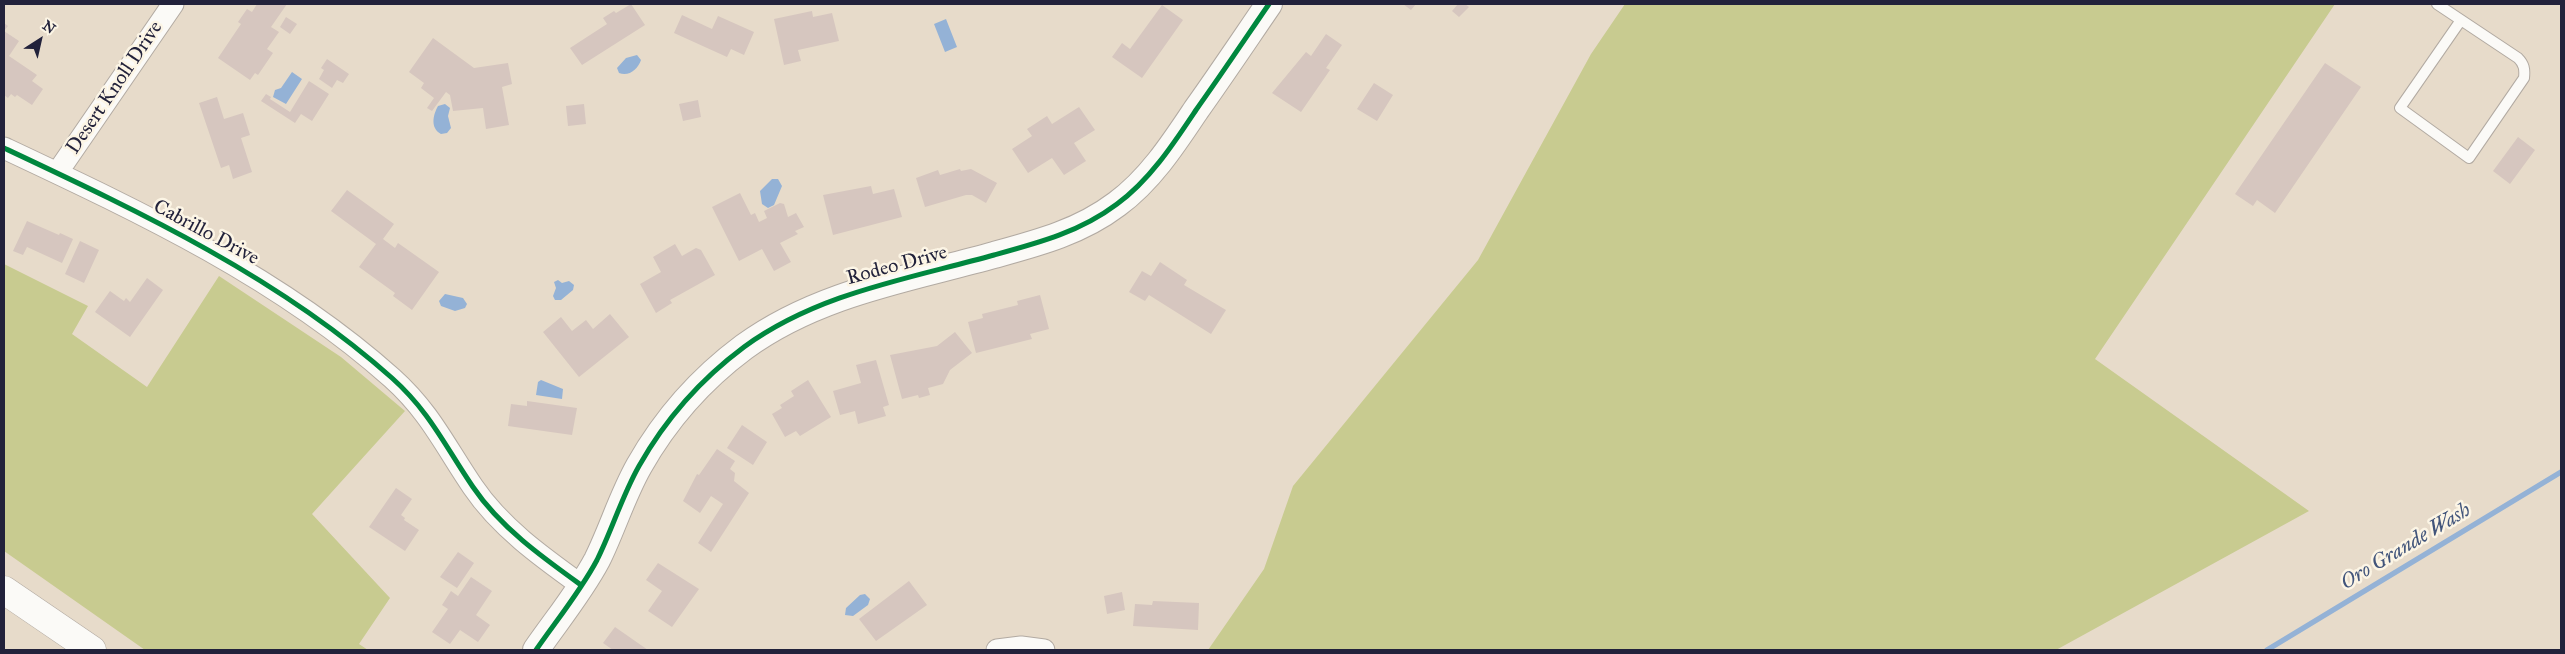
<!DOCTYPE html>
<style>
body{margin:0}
#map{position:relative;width:2565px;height:654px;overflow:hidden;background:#e7dbca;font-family:"IM FELL Great Primer",serif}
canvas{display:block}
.frame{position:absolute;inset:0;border:5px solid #22223b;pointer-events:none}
.north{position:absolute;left:15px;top:15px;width:50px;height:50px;-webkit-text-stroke:4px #fcf5e5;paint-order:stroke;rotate:35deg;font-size:14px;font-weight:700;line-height:20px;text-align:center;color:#22223b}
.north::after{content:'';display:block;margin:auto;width:18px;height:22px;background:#22223b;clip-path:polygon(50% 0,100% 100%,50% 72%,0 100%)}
</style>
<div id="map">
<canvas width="2565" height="654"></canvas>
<div class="frame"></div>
<div class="north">N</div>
</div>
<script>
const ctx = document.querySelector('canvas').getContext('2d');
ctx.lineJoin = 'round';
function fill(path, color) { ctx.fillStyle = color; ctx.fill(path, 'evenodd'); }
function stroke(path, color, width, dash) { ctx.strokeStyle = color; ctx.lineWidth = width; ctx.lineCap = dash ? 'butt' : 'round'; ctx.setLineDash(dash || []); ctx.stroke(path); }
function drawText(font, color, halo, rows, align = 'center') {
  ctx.font = font + ' "IM FELL Great Primer",serif'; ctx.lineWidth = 5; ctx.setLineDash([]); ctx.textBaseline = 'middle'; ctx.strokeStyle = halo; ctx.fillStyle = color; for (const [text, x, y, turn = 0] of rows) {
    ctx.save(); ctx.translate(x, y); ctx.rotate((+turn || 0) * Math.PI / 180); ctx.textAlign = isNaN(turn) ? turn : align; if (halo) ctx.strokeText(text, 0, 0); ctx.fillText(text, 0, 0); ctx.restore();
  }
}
fill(new Path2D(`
 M1625 4H2335L2095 359 2309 511 2056 650H1208L1264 569 1293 486 1478 260 1591 54Z
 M4 264 88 306 72 334 147 387 219 276 341 357 405 411 312 514 390 598 359 644 368 650H145L4 551Z`), '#c8cb90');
fill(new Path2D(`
 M946 19 957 47 945 52 934 24Z
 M637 55 641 60C638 69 629 77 619 73L617 68 626 58Z
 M292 72 302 79 286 104 273 97 275 90 281 88Z
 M445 104 450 108 448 116 451 128 447 133 441 134C430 128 433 115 438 106Z
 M772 179H778L782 186 774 205 768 208 762 204 760 191Z
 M558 280 562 283 569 281 574 285 573 290 561 300H555L553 296 556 288 554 282Z
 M445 294 463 298 467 304 465 308 455 311 441 306 439 301Z
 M541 380 563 389 562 399 536 395 538 382Z
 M865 594 870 599 868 605 853 616 845 615 846 608 860 595Z`), '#94b2d6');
stroke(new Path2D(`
 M2267 650 2561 472`), '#94b2d6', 5.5);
fill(new Path2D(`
 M257 4H287L271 27 279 32 267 49 273 53 258 75 255 73 250 80 218 58 241 24 238 22 247 9 252 12Z
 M631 4 645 25 582 65 570 48 607 24 603 18 614 11 616 13Z
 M1403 4H1416L1411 10Z
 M1458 4H1465L1469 7 1459 17 1452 11Z
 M1162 5 1183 20 1142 78 1112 57 1122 43 1130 49Z
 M812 11 813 17 832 13 839 41 798 50 801 61 784 65 774 19Z
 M682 15 712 29 718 16 754 32 744 55 731 49 727 57 674 33Z
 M286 17 297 24 290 34 280 27Z
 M4 23 8 26 4 31 19 41 9 56 37 75 32 81 43 89 32 105 17 95 15 97 11 94 8 98 4 95Z
 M1326 34 1342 45 1326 68 1330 70 1301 112 1272 93 1306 52 1311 56Z
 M433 38 474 68 508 63 512 84 502 87 509 125 486 129 483 108 453 111 450 95 446 92 432 111 427 108 434 98 421 88 424 83 409 72Z
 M327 59 349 74 343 83 337 80 332 88 319 79 324 70 321 68Z
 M2325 63 2361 87 2275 213 2257 200 2253 206 2235 194Z
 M309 81 329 94 312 121 301 114 295 123 261 101 266 94 271 97 270 99 290 112Z
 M1374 83 1393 95 1377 121 1357 109Z
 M217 97 224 119 243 113 250 135 241 138 252 172 233 179 229 165 221 168 199 103Z
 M698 100 701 117 683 121 679 104Z
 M584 104 586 124 568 126 566 106Z
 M1079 107 1095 130 1074 143 1086 161 1064 175 1052 158 1028 173 1012 149 1032 136 1027 129 1047 116 1052 124Z
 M2518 137 2535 150 2510 184 2493 171Z
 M960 169 961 171 971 169 997 183 986 203 972 195H966L925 207 916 178 938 170 940 175Z
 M871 186 873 194 894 189 902 217 833 235 823 195Z
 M347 190 394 224 383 239 395 248 398 243 439 272 412 310 393 296 395 293 359 267 376 244 331 211Z
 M740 193 751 215 755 213 759 222 767 218 764 211 780 203 784 204 788 217 796 213 804 227 795 231 798 234 780 243 791 262 774 271 762 249 739 261 712 207Z
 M27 221 59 235 60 233 73 239 62 263 27 247 23 255 13 251Z
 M80 241 99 250 84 283 65 274Z
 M675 244 682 256 696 248 701 250 715 275 670 300 672 303 656 313 640 284 661 272 653 257Z
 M1160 262 1187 280 1184 285 1226 310 1211 334 1149 295 1145 301 1129 292 1142 271 1151 276Z
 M147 278 163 290 130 337 95 312 110 291 124 301 126 298 130 302Z
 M1040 295 1049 329 1030 334 1032 339 976 353 968 322 983 318 982 314 1018 305 1017 301Z
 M610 314 629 337 579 377 543 332 561 317 572 331 586 320 593 329Z
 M955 332 972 353 950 370 943 384 928 388 930 395 919 398 918 395 902 399 890 355 937 346Z
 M876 360 889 405 883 407 886 416 858 424 855 411 840 415 833 391 861 383 856 365Z
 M808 380 831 417 800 436 796 431 785 437 772 414 782 408 780 405 794 396 791 391Z
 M527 401 577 408 572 435 508 426 511 404 527 406Z
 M742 425 767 442 753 465 727 448Z
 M717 449 735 461 730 469 735 473 734 481 749 493 711 552 698 543 723 504 711 496 700 513 683 501 697 474 699 475Z
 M396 488 412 499 401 515 405 518 404 520 419 530 405 551 369 527Z
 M458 552 474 563 457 588 440 577Z
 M658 563 699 589 672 627 648 611 662 591 646 580Z
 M471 577 492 591 476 615 490 625 478 642 460 630 450 644 432 632 448 609 442 605 451 591 458 596Z
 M909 581 927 605 876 641 859 619Z
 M1122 592 1125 610 1107 614 1104 596Z
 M1153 601 1199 603 1198 630 1133 626 1135 604 1152 605Z
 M615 627 648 650H613L603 643Z`), '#d6c6bf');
const service = new Path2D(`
 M2437 4 2518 58C2524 64 2525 69 2524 78L2469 158 2400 108 2461 20`);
const minor = new Path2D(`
 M4 148C140 212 279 277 392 378 430 412 445 446 473 487 500 527 542 557 581 585
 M57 173 173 4
 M997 650 1021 647 1044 650`);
const tertiary = new Path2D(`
 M536 650C556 621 580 592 597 560 612 530 622 496 639 466 665 420 701 379 744 347 818 293 908 279 994 255 1038 243 1080 232 1117 204 1150 180 1174 143 1196 110 1221 75 1245 39 1269 4`);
const secondary = new Path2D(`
 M4 590 92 650`);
stroke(service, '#b2aaa2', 12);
stroke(minor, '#b2aaa2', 23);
stroke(tertiary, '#b2aaa2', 28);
stroke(secondary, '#b2aaa2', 29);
stroke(service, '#fbfaf7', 10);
stroke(minor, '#fbfaf7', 21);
stroke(tertiary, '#fbfaf7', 26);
stroke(secondary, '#fbfaf7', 28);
stroke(new Path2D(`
 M4 148C140 212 279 277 392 378 430 412 445 446 473 487 500 527 542 557 581 585
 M536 650C556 621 580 592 597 560 612 530 622 496 639 466 665 420 701 379 744 347 818 293 908 279 994 255 1038 243 1080 232 1117 204 1150 180 1174 143 1196 110 1221 75 1245 39 1269 4`), '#00873e', 5);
drawText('20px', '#22223b', '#fcf5e5', [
 ["Desert Knoll Drive",115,88,-56],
 ["Cabrillo Drive",206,233,28],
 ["Rodeo Drive",897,266,-15]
]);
drawText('italic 21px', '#42557b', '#fcf5e5', [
 ["Oro Grande Wash",2406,547,-31]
]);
</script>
